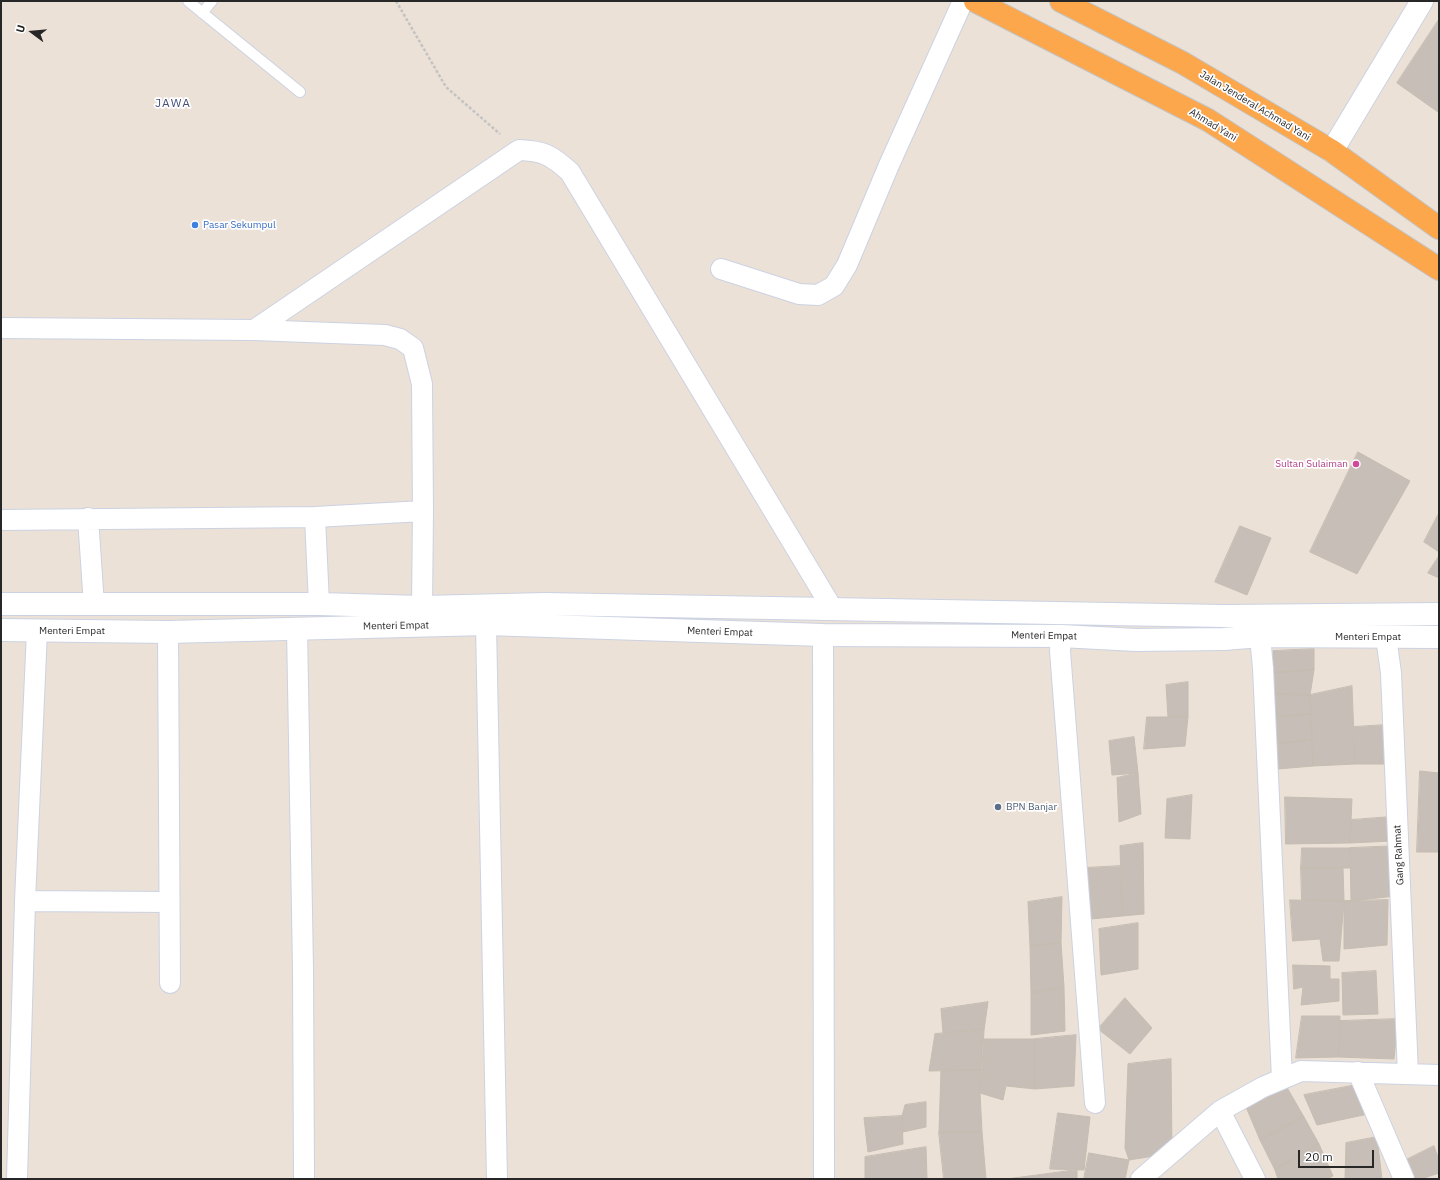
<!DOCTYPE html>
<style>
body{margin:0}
#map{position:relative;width:1440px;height:1180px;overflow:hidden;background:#ebe1d7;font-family:"IBM Plex Sans",sans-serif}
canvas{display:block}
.frame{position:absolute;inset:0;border:2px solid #272727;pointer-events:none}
.north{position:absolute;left:12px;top:12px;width:40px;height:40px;-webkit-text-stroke:3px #fff;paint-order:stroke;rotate:286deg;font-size:11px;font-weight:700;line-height:16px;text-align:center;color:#272727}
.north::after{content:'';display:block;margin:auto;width:14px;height:18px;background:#272727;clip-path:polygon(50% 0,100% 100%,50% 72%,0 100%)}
.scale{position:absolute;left:1298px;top:1150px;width:76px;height:18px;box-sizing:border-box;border:2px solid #272727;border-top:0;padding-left:5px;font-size:12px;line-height:14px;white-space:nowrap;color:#272727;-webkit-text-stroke:3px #fff;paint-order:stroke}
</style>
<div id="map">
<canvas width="1440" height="1180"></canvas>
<div class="frame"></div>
<div class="north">U</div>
<div class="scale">20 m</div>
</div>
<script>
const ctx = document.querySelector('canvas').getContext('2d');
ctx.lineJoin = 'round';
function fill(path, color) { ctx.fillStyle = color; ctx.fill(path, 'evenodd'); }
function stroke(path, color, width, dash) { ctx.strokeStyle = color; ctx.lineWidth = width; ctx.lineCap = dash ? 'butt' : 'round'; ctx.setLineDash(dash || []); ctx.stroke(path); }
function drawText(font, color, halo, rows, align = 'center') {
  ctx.font = font + ' "IBM Plex Sans",sans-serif'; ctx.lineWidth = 3.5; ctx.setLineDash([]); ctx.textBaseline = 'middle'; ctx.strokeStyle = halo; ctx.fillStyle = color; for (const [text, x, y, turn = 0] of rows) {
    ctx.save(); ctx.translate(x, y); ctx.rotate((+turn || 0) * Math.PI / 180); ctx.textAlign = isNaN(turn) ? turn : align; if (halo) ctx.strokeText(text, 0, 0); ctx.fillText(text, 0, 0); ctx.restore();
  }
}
const building = new Path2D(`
 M1438 21 1439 22 1438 112 1397 83Z
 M1358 452 1410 481 1357 574 1310 552Z
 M1439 513V552L1424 542Z
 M1240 526 1271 538 1247 595 1215 582Z
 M1439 556V578L1428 573Z
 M1314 649V670L1273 673V651Z
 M1314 670 1310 695 1273 694V673Z
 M1188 682V717H1168L1166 685Z
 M1352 686 1355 764 1313 766 1310 695Z
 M1273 694 1310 695 1311 714 1274 717Z
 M1311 714 1312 740 1274 744V717Z
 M1147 717H1188L1185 746 1144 749Z
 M1385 725 1386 764H1355L1354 727Z
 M1134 737 1138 773 1112 775 1109 741Z
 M1312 740 1313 766 1278 769 1274 744Z
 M1420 771 1439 773V852H1417Z
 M1138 773 1141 814 1119 822 1117 778Z
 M1192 795 1190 839 1165 838 1167 799Z
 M1285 797 1352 799 1350 843 1286 844Z
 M1391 817 1392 841 1350 843 1351 820Z
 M1143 843 1144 914 1122 916 1120 846Z
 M1398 846 1395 896 1351 901 1350 848Z
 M1302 848H1350V868H1301Z
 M1121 866 1122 916 1091 919 1085 868Z
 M1301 868H1343L1344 901 1302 900Z
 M1062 897 1061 943 1030 946 1028 902Z
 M1290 900 1344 901 1339 961H1323L1320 939 1293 941Z
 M1388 900 1387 945 1344 949V901Z
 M1138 923V969L1101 975 1099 929Z
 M1061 943 1064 987 1031 993 1030 946Z
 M1293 965 1330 966V979H1339V1001L1301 1005 1303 987 1294 989Z
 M1376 971 1378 1014 1343 1015 1342 973Z
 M1064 987 1065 1031 1031 1035V993Z
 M1125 998 1152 1028 1130 1054 1098 1029Z
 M988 1002 984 1030 943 1033 941 1009Z
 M1302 1016H1340L1339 1057 1296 1058Z
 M1398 1019 1394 1059 1339 1057 1340 1021Z
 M984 1030 982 1070 929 1071 935 1034Z
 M1076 1035 1074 1086 1035 1089V1039Z
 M983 1039H1035V1089L1006 1086 1003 1100 980 1093Z
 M1171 1059 1172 1153 1129 1160 1125 1148 1128 1064Z
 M982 1070 980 1093 982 1132H939L941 1071Z
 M1282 1079 1304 1117 1260 1140 1246 1107Z
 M1356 1085 1368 1114 1317 1125 1304 1095Z
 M926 1102V1127L903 1132 902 1116 905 1105Z
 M1058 1113 1090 1117 1084 1170 1050 1169Z
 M902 1116 903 1144 868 1152 864 1118Z
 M1304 1117 1319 1144 1275 1170 1260 1140Z
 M939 1132H982L986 1179H944Z
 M1377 1137 1382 1179H1345L1346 1143Z
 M1319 1144 1333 1176 1326 1179H1278L1275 1170Z
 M1434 1146 1439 1160V1173L1421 1179H1413L1404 1161Z
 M926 1147 927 1179H865V1157Z
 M1089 1153 1129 1160 1125 1179H1084Z
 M1077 1170V1179H1007Z`);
fill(building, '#c6beb7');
stroke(building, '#c6bdb1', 1);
const service = new Path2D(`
 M188 1 300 92
 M202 13 212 1`);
const minor = new Path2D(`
 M721 269 799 294 818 295 834 286 847 265 889 165 963 1
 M1 328 254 330 385 335 400 339 413 348 422 384 423 511 422 607
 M254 330 519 150C544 151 551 155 570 172L832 608
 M315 517 319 604
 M88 518 94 605
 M1 520 315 517 423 511
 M486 624 497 1179
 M297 628 303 968 304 1179
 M168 632 170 983
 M823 635 824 1179
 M1061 636 1060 651 1095 1103
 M1260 636 1263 668 1282 1079
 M1386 637 1391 673 1408 1074
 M25 901 169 902
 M1358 1072 1404 1179
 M1220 1111 1255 1179
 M17 1179 25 901 37 631
 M1141 1179 1220 1111 1263 1087 1301 1071 1439 1075`);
const tertiary = new Path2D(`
 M1332 151 1422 1
 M1 604H319L422 607 545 604 1224 616 1439 614
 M1 630 168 632 486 624 823 635 1061 636 1136 640 1224 639 1260 636 1439 637`);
const trunk = new Path2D(`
 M975 1 1208 120 1439 269
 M1061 1 1183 63 1332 151 1439 228`);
stroke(service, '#ccd2e2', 12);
stroke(minor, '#ccd2e2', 22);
stroke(tertiary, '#ccd2e2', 24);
stroke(trunk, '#c3c3c3', 24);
stroke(new Path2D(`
 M396 1 446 87 500 134`), '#c3c3c3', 2.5, [3, 2]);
stroke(service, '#fff', 10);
stroke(minor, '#fff', 20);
stroke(tertiary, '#fff', 22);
stroke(trunk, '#fda74d', 22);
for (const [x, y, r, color] of [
 [195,225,4,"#3f7fe0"],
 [1356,464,4,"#d1479c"],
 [998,807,4,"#5c6f8a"]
]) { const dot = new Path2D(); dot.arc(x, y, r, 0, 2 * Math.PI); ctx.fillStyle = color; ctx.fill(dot); stroke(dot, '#fff', 1.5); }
drawText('10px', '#272727', '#fff', [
 ["Jalan Jenderal Achmad Yani",1255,106,31],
 ["Ahmad Yani",1213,125,31],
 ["Menteri Empat",396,626,-1],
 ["Menteri Empat",72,631],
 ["Menteri Empat",720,632,2],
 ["Menteri Empat",1044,636,1],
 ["Menteri Empat",1368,637],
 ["Gang Rahmat",1399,855,-93]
]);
drawText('10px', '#366cbe', '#fff', [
 ["Pasar Sekumpul",203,225]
], 'left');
drawText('10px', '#b23c85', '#fff', [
 ["Sultan Sulaiman",1348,464]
], 'right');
drawText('10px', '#4e5e75', '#fff', [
 ["BPN Banjar",1006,807]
], 'left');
ctx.letterSpacing = '1px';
drawText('12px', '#45537a', '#fff', [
 ["JAWA",173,104]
]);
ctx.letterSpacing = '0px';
</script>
